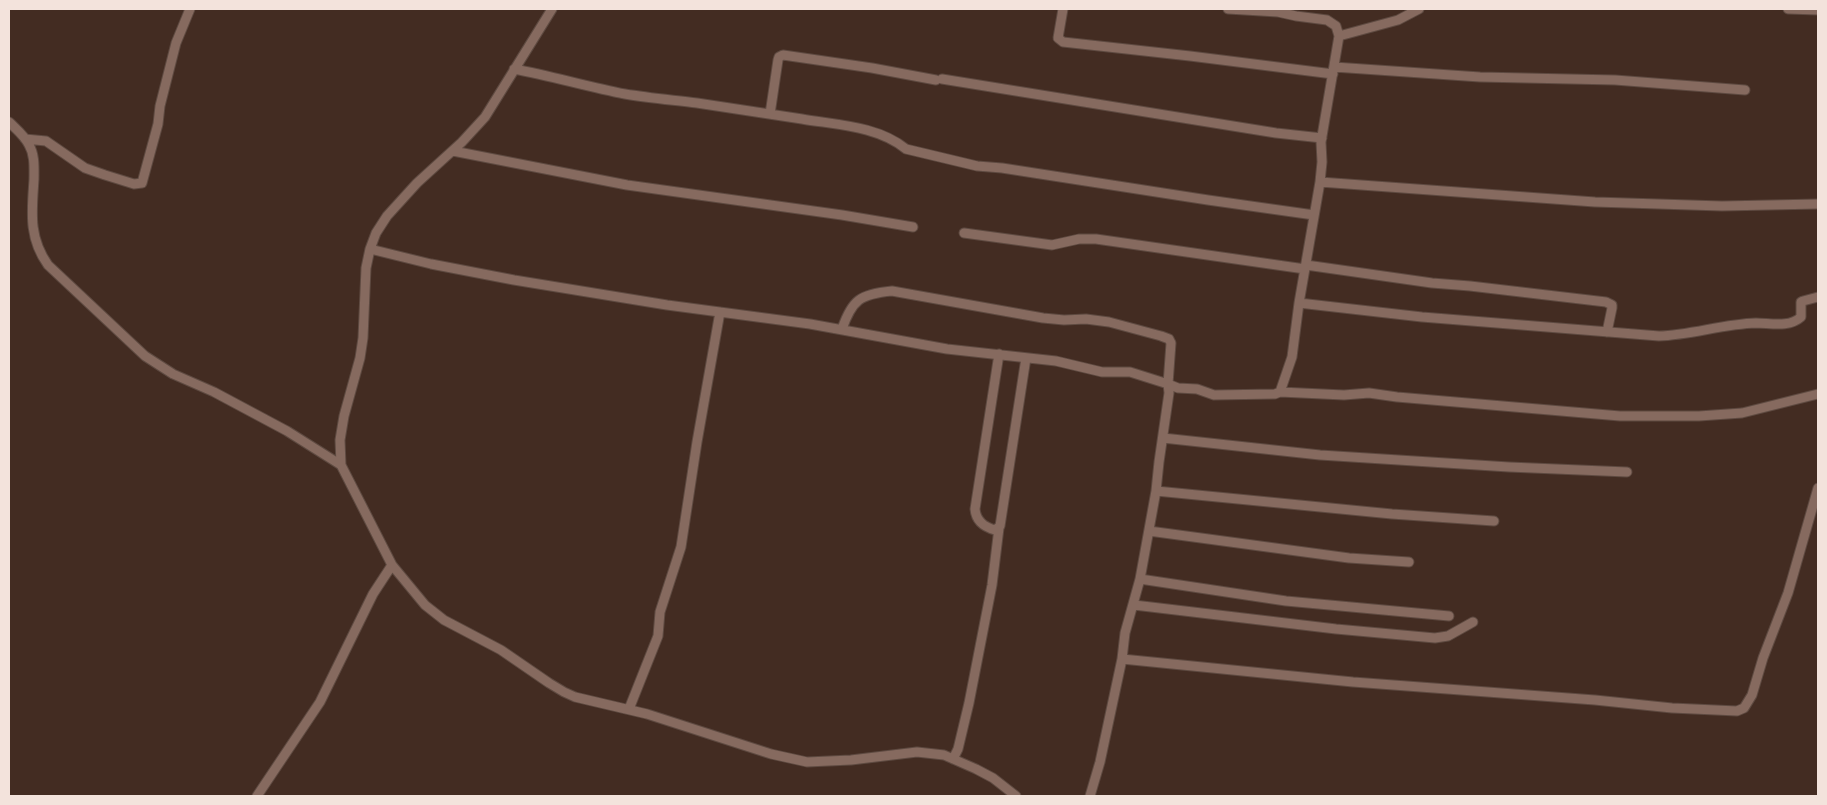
<!DOCTYPE html>
<style>
body{margin:0}
#map{position:relative;width:1827px;height:805px;overflow:hidden;background:#432c22;font-family:Jost,sans-serif}
canvas{display:block}
.frame{position:absolute;inset:0;border:10px solid #f3e3dc;pointer-events:none}
</style>
<div id="map">
<canvas width="1827" height="805"></canvas>
<div class="frame"></div>
</div>
<script>
const ctx = document.querySelector('canvas').getContext('2d');
ctx.lineJoin = 'round';
function stroke(path, color, width, dash) { ctx.strokeStyle = color; ctx.lineWidth = width; ctx.lineCap = dash ? 'butt' : 'round'; ctx.setLineDash(dash || []); ctx.stroke(path); }
const minor = new Path2D(`
 M1063 9 1058 38 1063 42 1190 56 1333 74
 M1788 9 1818 10
 M1339 36 1398 20 1419 9
 M1334 67 1480 77 1615 80 1745 90
 M514 69C552 76 588 87 625 94 649 98 673 100 697 103 732 108 767 114 802 119 837 125 878 126 906 149L977 166 1002 168 1208 200 1314 215
 M942 79 1276 133 1322 138
 M770 114 778 60 779 57 783 55 872 68 936 80
 M9 122C16 129 25 136 29 145 35 155 34 168 34 179 32 211 28 237 48 265L145 356 173 374 214 392 287 431 341 465 392 565 425 605 444 620 501 650 549 683 564 692 575 697 647 714 771 754 807 762 851 760 917 752 944 755 976 769 993 778 1016 796
 M25 139 46 141 85 168 105 175 134 184 142 183 158 124 160 106 176 43 190 9
 M453 151 627 185 842 215 913 227
 M1320 182 1595 202 1722 206 1818 204
 M964 233 1052 245 1079 239H1096L1305 269
 M370 249 431 264 514 280 667 305 810 324 947 349 1056 361 1102 372H1130L1168 384 1169 393 1159 462 1156 491 1140 579 1125 633 1122 659 1100 762 1090 796
 M1306 265 1432 283 1470 286 1606 302 1612 305V308L1607 332
 M1299 303 1422 317 1659 336C1691 335 1723 324 1756 323 1770 323 1789 328 1801 317V302L1803 301 1818 297
 M842 329C852 300 860 294 892 291L1043 318 1064 320 1086 319 1109 322 1161 336 1169 339 1171 343 1168 384 1178 388 1197 389 1214 395 1275 394 1280 392 1292 357 1299 303 1320 182 1322 162 1321 142 1339 36 1336 26 1327 20 1296 16 1278 12 1228 9
 M999 354 975 509C976 521 984 527 995 530L1000 526 1026 358
 M1280 392 1344 395 1369 393 1397 397 1620 416H1699L1742 413 1818 394
 M1163 438 1320 455 1509 467 1627 472
 M341 465 340 440 344 416 360 358 363 338 366 268 370 249 376 233 387 216 417 183 462 142 485 117 552 9
 M1156 491 1392 514 1494 521
 M1149 531 1349 558 1409 562
 M1140 579 1286 601 1449 616
 M1134 605 1336 629 1435 638 1448 636 1473 622
 M1122 659 1353 682 1595 700 1672 708 1737 711 1744 708 1752 695 1763 658 1788 593 1818 488
 M629 709 658 636 660 612 681 547 697 442 720 312
 M953 759 958 749 969 703 992 585 999 528
 M257 796 320 702 373 594 392 565`);
stroke(minor, '#5e4a41', 11);
stroke(minor, '#866a5f', 9);
</script>
